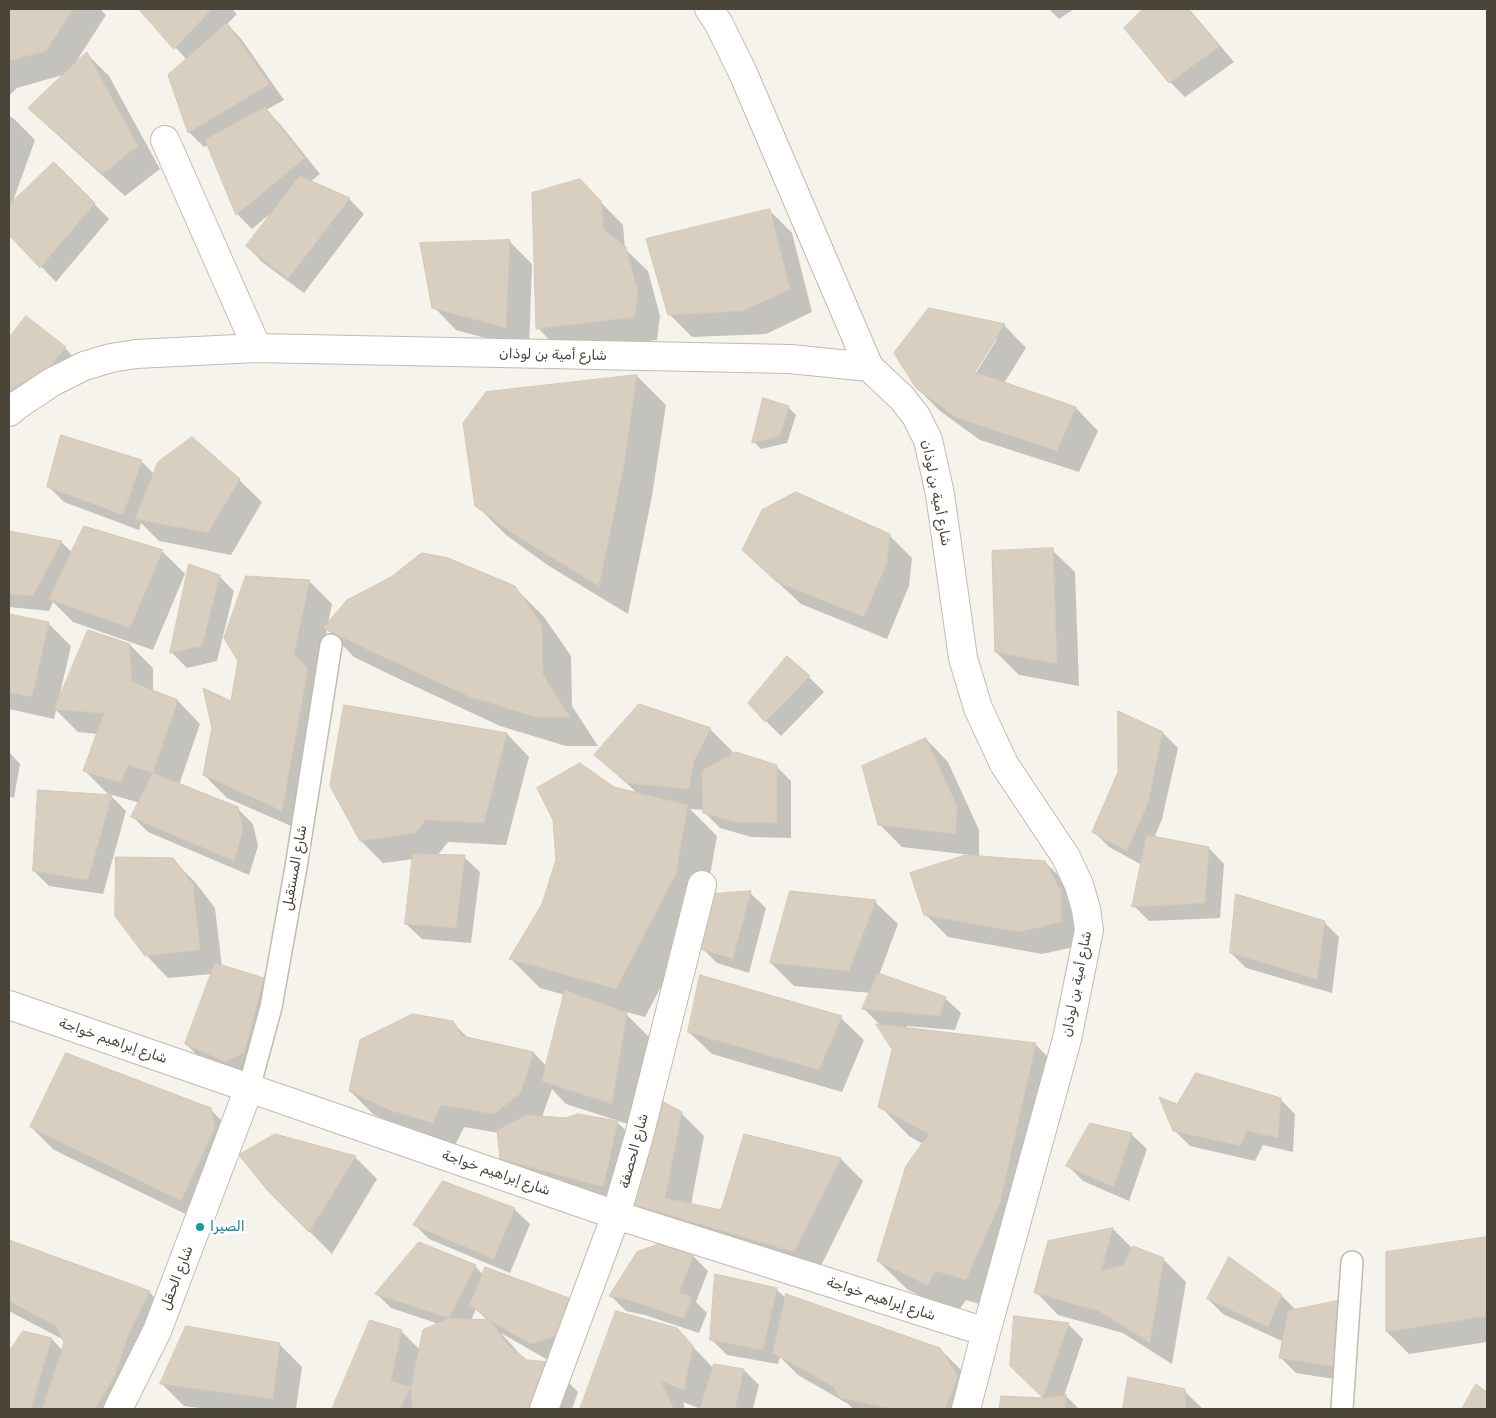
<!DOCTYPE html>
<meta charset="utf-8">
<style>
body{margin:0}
#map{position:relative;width:1496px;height:1418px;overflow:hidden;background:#f6f3ec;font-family:Rubik,sans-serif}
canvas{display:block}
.frame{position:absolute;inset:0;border:10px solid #4b4439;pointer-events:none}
</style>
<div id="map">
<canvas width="1496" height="1418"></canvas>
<div class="frame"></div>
</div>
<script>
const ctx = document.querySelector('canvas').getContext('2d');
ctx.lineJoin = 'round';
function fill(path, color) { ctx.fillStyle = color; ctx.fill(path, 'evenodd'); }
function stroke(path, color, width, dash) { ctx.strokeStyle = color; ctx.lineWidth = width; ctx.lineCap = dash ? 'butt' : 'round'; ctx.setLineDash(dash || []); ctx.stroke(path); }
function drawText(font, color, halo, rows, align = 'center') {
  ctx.font = font + ' Rubik,Cairo,sans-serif'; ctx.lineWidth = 5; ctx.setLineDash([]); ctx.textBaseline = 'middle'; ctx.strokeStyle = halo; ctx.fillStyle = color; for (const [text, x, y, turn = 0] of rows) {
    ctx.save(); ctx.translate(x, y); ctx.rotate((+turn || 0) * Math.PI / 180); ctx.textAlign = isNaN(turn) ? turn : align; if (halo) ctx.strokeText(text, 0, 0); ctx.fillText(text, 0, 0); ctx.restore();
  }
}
fill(new Path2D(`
 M9 9H100L106 15 74 65 87 54 109 76 160 169 125 196 53 131 30 108 66 74 17 88 9 96Z
 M141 9H232L237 14 227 24 242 40 284 100 266 110 280 124 320 174 310 182 349 199 364 214 304 293 262 262 247 246 271 213 252 229 237 214 208 145 204 147 189 132 187 60Z
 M1049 9H1074L1059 19Z
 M1145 9H1189L1234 62 1185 97 1170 82 1126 28Z
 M9 116 13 118 35 140 12 204 54 163 109 219 56 282 9 233Z
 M580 181 623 225 625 249 648 271 660 316 657 340 560 351 538 328Z
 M769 210 792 233 812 312 766 334 692 337 669 314Z
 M509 241 532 264 529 350 456 330 434 307Z
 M26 318 65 348 80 364 21 406 9 394V340Z
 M1004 325 1026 348 1004 383 1076 408 1098 431 1079 472 980 440 940 411 917 388ZM994 339H997L973 378 971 376Z
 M637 376 666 405 652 496 628 614 549 566 506 535 476 505Z
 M788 407 796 415 787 443 761 449 754 442Z
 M141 461 154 474 239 480 262 502 231 555 159 541 141 523 139 530 64 502 49 487Z
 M85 528 163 552 185 574 153 650 73 622 53 602 49 611 9 607V532L61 542 73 553Z
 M889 535 912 558 909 586 887 639 801 604 743 550Z
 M1052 550 1075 572 1079 686 1019 675 996 652Z
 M219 576 234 591 217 661 187 668 172 653Z
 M247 577 310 582 332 604 328 624 514 587 544 617 571 656 572 706 598 746H566L500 726 393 676 354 657 327 629 316 678 305 832 227 798 204 775 232 703 239 661Z
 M9 615 49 624 71 646 59 698 130 645 153 668V692L178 701 200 724 179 785 237 808 253 824 258 846 249 875 148 832 133 817 140 803 109 794 126 811 103 894 49 886 34 871 110 796 85 771 98 734 78 732 56 710 54 719 9 709Z
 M809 677 824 692 781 736 766 721Z
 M345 706 507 734 529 757 506 845 448 842 437 856 464 857 480 872 471 943 422 939 406 924 414 859 383 863 361 841Z
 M710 729 733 752 730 757 776 766 791 781V838L751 837 720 828 704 812V810L690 809 717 836 705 904 645 1017 623 1011 649 1037 634 1126 566 1104 552 1089 542 1117 617 1122 640 1145 625 1209 524 1181 501 1158 499 1133 464 1127 455 1145 416 1133 373 1114 350 1091 452 1022 468 1038 534 1053 547 1067 565 995 540 988 511 959 613 788 638 794 596 755Z
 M1163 733 1178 748 1162 819 1154 838 1209 848 1224 864 1220 918 1149 921 1134 906 1142 865 1109 847 1093 831Z
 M926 739 948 762 979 830V857L1045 862 1068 885 1083 945 1042 954 948 937 925 914 912 874 971 855 902 847 879 824Z
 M9 752 20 764 14 798 9 796Z
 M172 859 195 882 215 908 222 967 263 979 278 994 241 1076 201 1059 186 1044 212 974 168 978 146 955Z
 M791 892 875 902 898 924 879 975 945 998 961 1013 955 1030 907 1026V1029L1035 1044 1064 1073 1029 1233 996 1309 966 1300 957 1313 908 1290 878 1261 923 1144 909 1136 880 1106 894 1050 880 1025 864 1009 871 993 794 986 771 963Z
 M750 893 766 908 749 973 717 963 702 948Z
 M1324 922 1339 937 1332 993 1246 968 1231 953Z
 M841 1018 864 1040 842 1092 712 1054 689 1032Z
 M1280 1099 1295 1114 1293 1152 1263 1145 1255 1161 1190 1146 1174 1130 1177 1105Z
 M210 1109 233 1132 204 1223 54 1150 31 1127Z
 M681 1113 704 1136 691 1205 722 1211 745 1136 841 1159 863 1181 817 1274 659 1227 636 1205Z
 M1131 1134 1147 1149 1129 1201 1083 1181 1068 1166Z
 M355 1157 377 1179 332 1254 269 1191Z
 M514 1209 530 1224 510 1273 429 1239 414 1224Z
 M1113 1229 1133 1249 1163 1259 1186 1282 1172 1364 1123 1333 1058 1315 1036 1292Z
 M1487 1238V1342L1409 1354 1387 1332Z
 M9 1242 149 1292 172 1314 131 1409H9V1354L24 1332 52 1339 63 1351 65 1343 64 1340 9 1311Z
 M693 1256 708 1271 696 1302 707 1313 699 1333 645 1315 626 1311 611 1296Z
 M1230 1259 1282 1296 1296 1310 1353 1382 1296 1373 1281 1358 1284 1342 1223 1314 1208 1299Z
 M475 1266 483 1275 568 1300 583 1315 572 1351 546 1359 501 1333 526 1361 549 1363 578 1392 572 1409H334L371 1322 401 1331 420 1350 439 1324 391 1308 377 1294ZM476 1309 489 1322 471 1320Z
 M776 1289 787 1299 940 1349 963 1372 976 1409H853L848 1404 798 1375 780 1357 778 1364 727 1355 712 1340Z
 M616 1313 677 1330 714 1369 744 1370 759 1385 753 1409H701L683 1402 685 1409H582Z
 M1068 1324 1083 1339 1064 1396H1066L1079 1409H1000L1002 1397 1045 1399 1027 1381Z
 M279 1344 302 1367 296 1409H207L184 1406 162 1384Z
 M1129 1378 1184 1391 1203 1409H1125Z`), '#0003');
const building = new Path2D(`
 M9 9H73L46 51 9 61Z
 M139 9H212L174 49Z
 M1143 9H1188L1220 46 1169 83 1124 28Z
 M227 23 270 84 188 133 168 75Z
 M87 52 138 146 102 174 28 108Z
 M265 107 305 158 236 215 205 140Z
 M54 162 95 203 40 268 9 235V205Z
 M300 176 350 198 288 279 246 246Z
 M580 179 601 201 604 230 626 247 638 293 635 317 536 329 532 193Z
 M770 209 790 289 743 311 668 315 646 239Z
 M510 240 506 328 432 308 420 243Z
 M929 308 1005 324 975 372 1076 407 1057 451 957 418 916 388 894 353Z
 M26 316 66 347 49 368 9 390V338Z
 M637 375 624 466 599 586 518 537 475 506 463 423 486 392Z
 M763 398 789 406 780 436 752 443Z
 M61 435 142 460 123 515 47 487Z
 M192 437 240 479 208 533 135 519 158 462Z
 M796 492 890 534 887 563 864 617 777 582 742 550 762 510Z
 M84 526 163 550 130 628 49 599Z
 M9 531 62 541 33 596 9 594Z
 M1053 548 1057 664 995 652 992 551Z
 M422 553 448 558 515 586 542 625 543 675 570 717H535L470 697 362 647 323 628 347 600 391 577Z
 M189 564 220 575 202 646 170 653Z
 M246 576 310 580 294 654 308 669 282 811 203 775 212 728 203 688 231 701 238 661 224 638Z
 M9 614 49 622 32 697 9 692Z
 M88 630 130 644 132 682 178 700 153 773 128 765 121 783 83 771 104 713 54 710Z
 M787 656 810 676 765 722 748 703Z
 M639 704 711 728 694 761 689 789 627 783 594 755Z
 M344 705 507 733 484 823 426 820 415 833 360 841 330 786Z
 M1118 711 1163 732 1148 803 1127 851 1092 832 1118 772Z
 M926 738 957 806 956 834 878 825 862 766Z
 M736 752 777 765V823L734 822 703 813 702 771Z
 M580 763 614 787 688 805 676 874 616 989 509 959 542 904 556 860 553 820 537 788Z
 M153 773 238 807 243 830 234 861 131 817Z
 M38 790 112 795 88 880 33 871Z
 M1147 835 1209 847 1205 903 1132 907Z
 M413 854 465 855 456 928 405 924Z
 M966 855 1045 861 1061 891V922L1019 932 924 915 910 873Z
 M116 857 173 858 193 884 200 950 145 956 115 916Z
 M751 891 733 959 700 949 714 894Z
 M790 891 876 900 849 971 770 963Z
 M1236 894 1325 921 1317 979 1230 953Z
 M215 963 264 978 244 1053 225 1062 185 1044Z
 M878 973 946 997 940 1016 862 1009Z
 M700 975 842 1016 819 1070 688 1032Z
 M565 990 627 1013 612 1104 542 1081Z
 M413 1014 453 1021 462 1036 534 1052 520 1094 494 1114 441 1105 433 1123 392 1111 349 1091 360 1040Z
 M876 1024 1036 1043 1000 1203 966 1280 936 1271 927 1285 877 1261 906 1166 929 1134 878 1107 892 1050Z
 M66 1053 211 1108 215 1128 181 1201 30 1127Z
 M1196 1073 1281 1098 1278 1138 1247 1131 1240 1146 1173 1131 1159 1097 1177 1104Z
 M658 1099 682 1112 665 1198 721 1210 744 1134 841 1158 794 1252 635 1205Z
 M578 1114 618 1121 603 1187 500 1159 497 1130 527 1115 565 1118Z
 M1090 1123 1132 1133 1114 1187 1066 1166Z
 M275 1134 356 1156 309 1232 268 1191 239 1155Z
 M443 1181 515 1208 494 1259 413 1225Z
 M1113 1228 1101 1271 1123 1265 1133 1246 1164 1258 1150 1343 1099 1311 1034 1293 1048 1241Z
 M1487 1237V1316L1386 1332V1252Z
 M9 1240 150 1291 129 1333 115 1376 95 1409H42L64 1343 56 1326 9 1301Z
 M419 1242 476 1265 449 1318 375 1294Z
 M659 1244 694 1254 679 1293 692 1297 684 1319 629 1300 609 1296 637 1252Z
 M1229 1257 1282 1295 1268 1327 1207 1299Z
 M485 1267 569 1298 557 1336 530 1344 490 1320 470 1305Z
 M715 1274 777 1288 763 1350 710 1340Z
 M786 1294 940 1348 958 1376 945 1409H887L888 1408 840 1398 834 1387 773 1353Z
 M1342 1300 1338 1367 1279 1358 1288 1311Z
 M616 1311 677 1328 693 1346 684 1390 661 1381 674 1409H580Z
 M1014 1316 1069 1323 1043 1398 1010 1366Z
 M449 1318 490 1320 509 1346 527 1360 550 1362 531 1409H412L411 1387 423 1330Z
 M370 1320 402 1330 391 1381 411 1387 400 1409H332Z
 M186 1326 280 1343 273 1399 160 1384Z
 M23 1331 52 1338 31 1409H9V1352Z
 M714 1364 744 1369 735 1409H700Z
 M1128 1377 1185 1389 1186 1409H1123Z
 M1476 1384 1487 1392V1409H1462Z
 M1066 1395 1065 1409H999L1001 1396 1043 1398Z`);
fill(building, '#d8cfc1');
stroke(building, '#d3c7b4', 1);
const lane = new Path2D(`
 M249 1088 271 1007 296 867 331 645
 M1342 1409 1352 1262`);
const street = new Path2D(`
 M709 9 719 24 743 73 869 367
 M165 140 257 348
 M9 412 19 404 52 382 84 366 111 358 136 354 257 348 790 359 869 367 902 398 916 416 928 440 940 494 963 658 978 708 1004 764 1066 857 1079 885 1086 909 1089 930 1067 1039 986 1332 966 1409
 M9 1005 616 1215 986 1332
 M118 1409 157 1331 249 1088
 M544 1409 616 1215 639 1136 702 885`);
stroke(lane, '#c2bbae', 24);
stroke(street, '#c2bbae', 30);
stroke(lane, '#fff', 21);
stroke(street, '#fff', 28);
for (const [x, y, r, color] of [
 [200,1227,5,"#0f9aa8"]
]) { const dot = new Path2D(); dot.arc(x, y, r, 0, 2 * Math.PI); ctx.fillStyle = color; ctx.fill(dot); stroke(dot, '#fff', 2); }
drawText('14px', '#4b4439', '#fff', [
 ["شارع أمية بن لوذان",553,355,1],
 ["شارع أمية بن لوذان",936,493,79],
 ["شارع المستقبل",295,868,-80],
 ["شارع أمية بن لوذان",1077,984,-79],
 ["شارع إبراهيم خواجة",113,1041,19],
 ["شارع الحصفة",634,1151,-75],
 ["شارع إبراهيم خواجة",496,1173,19],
 ["شارع الحقل",177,1278,-69],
 ["شارع إبراهيم خواجة",881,1299,18]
]);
drawText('14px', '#0d838f', '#fff', [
 ["الصيرا",210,1227]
], 'left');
</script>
